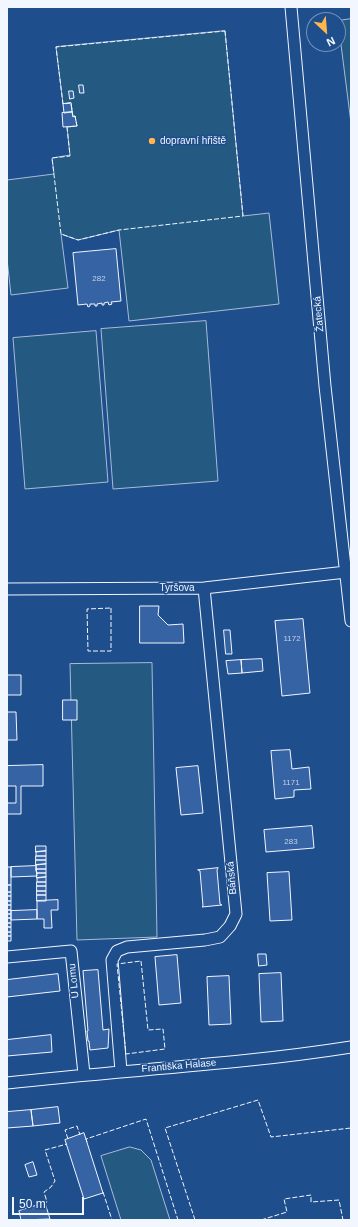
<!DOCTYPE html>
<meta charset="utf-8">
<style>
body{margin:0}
#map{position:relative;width:358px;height:1227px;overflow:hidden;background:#1f4e8c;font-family:Helvetica,sans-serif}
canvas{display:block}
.frame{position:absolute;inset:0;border:8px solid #f2f6ff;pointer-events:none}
.north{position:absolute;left:306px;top:12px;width:40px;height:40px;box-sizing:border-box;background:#1f4e8c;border:1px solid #7391ba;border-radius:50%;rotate:154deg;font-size:11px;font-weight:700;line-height:16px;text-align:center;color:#f2f6ff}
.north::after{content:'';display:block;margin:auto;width:14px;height:18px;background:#ffb74d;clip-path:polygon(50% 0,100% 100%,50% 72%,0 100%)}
.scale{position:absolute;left:12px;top:1197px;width:72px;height:18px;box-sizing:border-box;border:2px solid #f2f6ff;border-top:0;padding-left:5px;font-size:12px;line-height:14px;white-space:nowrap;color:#f2f6ff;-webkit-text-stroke:3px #1f4e8c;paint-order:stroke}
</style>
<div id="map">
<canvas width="358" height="1227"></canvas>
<div class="frame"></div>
<div class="north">N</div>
<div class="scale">50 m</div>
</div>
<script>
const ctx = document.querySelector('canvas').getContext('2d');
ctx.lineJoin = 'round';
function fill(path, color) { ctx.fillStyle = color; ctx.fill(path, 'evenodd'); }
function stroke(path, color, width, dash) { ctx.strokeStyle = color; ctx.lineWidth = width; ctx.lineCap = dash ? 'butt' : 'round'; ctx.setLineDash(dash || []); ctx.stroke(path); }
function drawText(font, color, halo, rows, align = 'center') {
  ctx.font = font + ' Helvetica,sans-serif'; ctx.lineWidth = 3; ctx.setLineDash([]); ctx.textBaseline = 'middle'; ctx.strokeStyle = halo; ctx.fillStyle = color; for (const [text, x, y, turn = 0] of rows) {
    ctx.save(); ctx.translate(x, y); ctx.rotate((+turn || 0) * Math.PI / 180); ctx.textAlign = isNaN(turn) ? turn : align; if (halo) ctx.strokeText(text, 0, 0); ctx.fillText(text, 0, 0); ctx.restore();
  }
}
const green = new Path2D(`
 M351 19V123L338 21Z
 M225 31 243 216 269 213 279 304 129 321 119 230 78 240 61 234 68 288 11 295 7 259V180L54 174 52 158 70 155 67 127 76 126 75 116 73 117 71 103 63 104 56 47Z
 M206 321 218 481 113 489 101 329Z
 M96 331 108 482 25 489 13 338Z
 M152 663 157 937 77 940 70 664Z
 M130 1147 141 1150 151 1160 170 1220H121L101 1156Z`);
fill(green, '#245a82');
stroke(green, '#a8bbd7', 1);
const building = new Path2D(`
 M79 85H83L84 93H80Z
 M69 91H73L74 98 70 99Z
 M71 103 72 112 64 113 63 104Z
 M72 112 73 117 75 116 77 126 63 127 62 113Z
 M116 249 121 301 111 302 112 304 109 305 108 302 104 303V305H102V303L97 304V306H95V304H90V306L88 307 87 304 78 305 73 253Z
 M140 606H159L158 615 168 625 183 624 184 643H140Z
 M303 619 310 693 282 696 275 621Z
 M224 630H230L232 654H226Z
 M262 659 263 671 242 673 241 660Z
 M241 660 242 673 228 674 226 661Z
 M7 675H21V695H7Z
 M63 700H77V720H63Z
 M7 712H16L17 740H7Z
 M290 750 292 769 309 767 311 789 294 790V797L275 799 271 751Z
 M43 765V786H21V814H7V803H16V786H7V766Z
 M198 766 203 813 181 815 176 768Z
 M312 826 314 848 266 852 264 830Z
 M36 846H46V851L36 852Z
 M46 851V856H36V852Z
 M36 856H46V860H36Z
 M36 860H46V864L36 865Z
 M46 864V869H36V865Z
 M36 866 37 876 11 877V867Z
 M7 867H11V885H7Z
 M218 868 217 870 220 904 222 905 202 907 203 906 200 871 198 870Z
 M36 869H46V873H37Z
 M289 872 292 920 270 921 267 873Z
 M37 873H46V877L37 878Z
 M46 877V882H37V878Z
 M37 882H46V886H37Z
 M7 885H11V892H7Z
 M37 886H46V891H37Z
 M37 891H46V895H37Z
 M7 892H11V896H7Z
 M37 895H46V901H37Z
 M7 896H11V901H7Z
 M58 900V910H51L52 928H44V919H37V901Z
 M7 901H11V905H7Z
 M7 905H11V910H7Z
 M7 910H11V914H7Z
 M37 910V919L11 920V911Z
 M7 914H11V918H7Z
 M7 918H11V923H7Z
 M7 923H11V927H7Z
 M7 927H11V932H7Z
 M7 932H11V936H7Z
 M7 936H11V941H7Z
 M258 954H266L267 965 259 966Z
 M177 955 181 1003 159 1005 155 957Z
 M98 970 103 1030 109 1029 108 1048 90 1050 89 1041H88L87 1031H88L83 971Z
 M281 973 283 1021 261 1022 259 974Z
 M58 974 60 991 7 997V980Z
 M229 976 231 1024 209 1025 207 977Z
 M51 1035 52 1052 7 1056V1040Z
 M58 1107 60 1123 33 1126 31 1110Z
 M31 1110 33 1126 7 1128V1112Z
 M84 1133 103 1193 84 1199 65 1140Z
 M33 1162 37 1175 29 1177 25 1165Z
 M45 1203 50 1219 21 1220 19 1211Z`);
fill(building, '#3563a3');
stroke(building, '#f2f6ff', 1);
const minor = new Path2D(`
 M291 7 325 386 351 621
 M7 589 204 588 346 572
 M7 957 71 951 84 1074
 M121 1071 112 960 117 951 127 947 205 940 220 937 230 926 236 914 204 588
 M7 1083C121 1070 237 1065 351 1047`);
stroke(minor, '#f2f6ff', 13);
stroke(minor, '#1f4e8c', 11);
stroke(new Path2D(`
 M225 31 243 216 119 230 78 240 61 234 52 158 70 156 67 127 77 126 75 116 73 117 71 103 63 104 56 47Z
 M111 608V651H88L87 609Z
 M141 961 148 1030 163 1029 165 1049 126 1054 117 964Z
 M68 1139 65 1130 77 1126 80 1135
 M87 1142 86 1139 146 1119 178 1220
 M103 1192 112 1220
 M46 1205 45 1203 47 1202 44 1192 51 1187 55 1181 45 1150 67 1144
 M195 1220 165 1128 258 1100 271 1137 351 1128
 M261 1220 287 1212 284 1199 311 1195V1202L339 1200 343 1220`), '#f2f6ff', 1, [5, 2]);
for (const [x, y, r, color] of [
 [152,141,4,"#ffb74d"]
]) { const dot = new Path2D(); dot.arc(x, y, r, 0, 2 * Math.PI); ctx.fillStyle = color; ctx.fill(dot); stroke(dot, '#1f4e8c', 1.5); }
drawText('8px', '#c3d1e8', null, [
 ["282",99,279],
 ["1172",292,639],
 ["1171",291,783],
 ["283",291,842]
]);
drawText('10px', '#f2f6ff', '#1f4e8c', [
 ["dopravní hřiště",160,141]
], 'left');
drawText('10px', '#f2f6ff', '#1f4e8c', [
 ["Žatecká",319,314,-95],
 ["Tyršova",177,588],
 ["Báňská",232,878,-95],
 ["U Lomu",74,981,-96],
 ["Františka Halase",179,1066,-5]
]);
</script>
